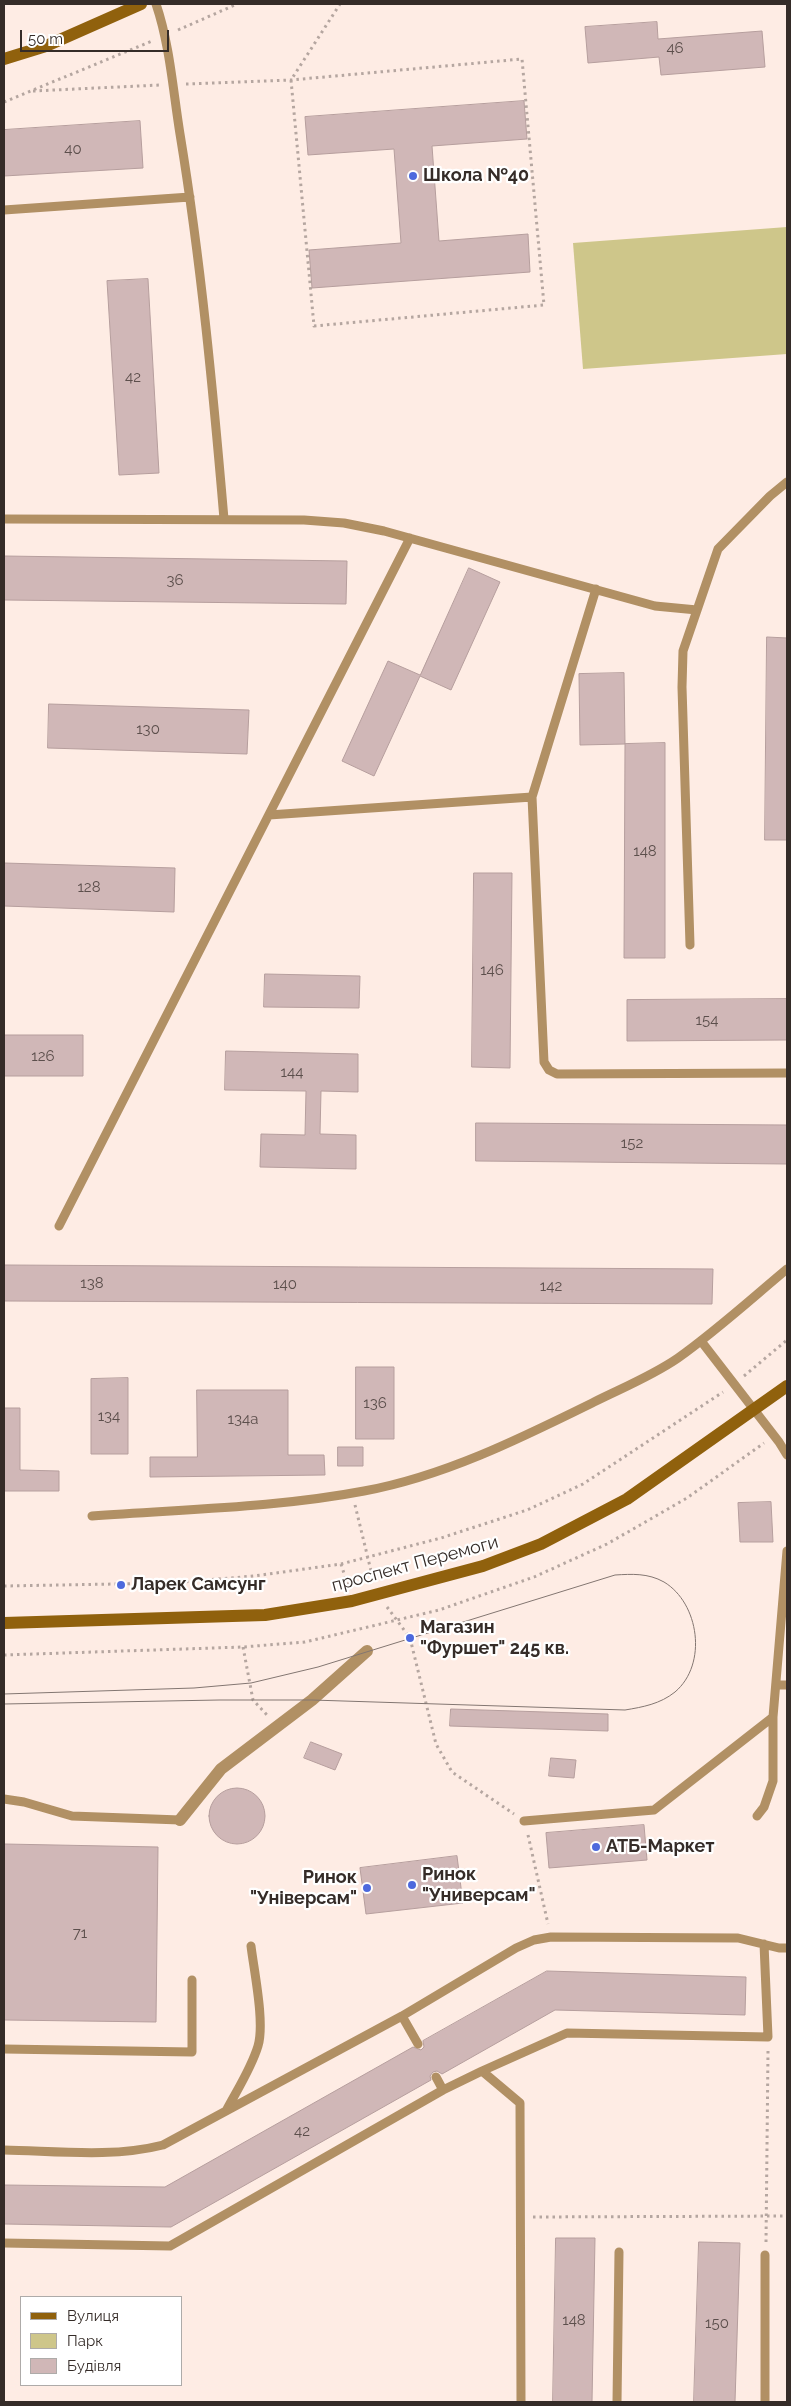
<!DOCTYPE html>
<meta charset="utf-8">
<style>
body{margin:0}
#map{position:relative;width:791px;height:2406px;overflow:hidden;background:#feece4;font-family:Raleway,sans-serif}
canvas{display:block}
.frame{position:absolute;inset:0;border:5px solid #352c28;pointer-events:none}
.legend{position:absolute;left:20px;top:2296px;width:162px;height:90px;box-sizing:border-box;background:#fff;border:1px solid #aeaba9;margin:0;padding:6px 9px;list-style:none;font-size:15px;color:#352c28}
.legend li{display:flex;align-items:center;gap:10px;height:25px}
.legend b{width:25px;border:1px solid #aeaba9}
.scale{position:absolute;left:20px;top:30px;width:149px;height:22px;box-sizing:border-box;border:2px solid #352c28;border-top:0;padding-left:6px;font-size:15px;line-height:18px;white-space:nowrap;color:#352c28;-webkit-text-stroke:4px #fff;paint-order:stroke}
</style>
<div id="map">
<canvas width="791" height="2406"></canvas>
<div class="frame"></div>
<ul class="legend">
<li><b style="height:6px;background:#90610d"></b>Вулиця</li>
<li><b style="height:14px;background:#cec68a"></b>Парк</li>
<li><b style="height:14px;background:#d0b7b7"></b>Будівля</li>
</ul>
<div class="scale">50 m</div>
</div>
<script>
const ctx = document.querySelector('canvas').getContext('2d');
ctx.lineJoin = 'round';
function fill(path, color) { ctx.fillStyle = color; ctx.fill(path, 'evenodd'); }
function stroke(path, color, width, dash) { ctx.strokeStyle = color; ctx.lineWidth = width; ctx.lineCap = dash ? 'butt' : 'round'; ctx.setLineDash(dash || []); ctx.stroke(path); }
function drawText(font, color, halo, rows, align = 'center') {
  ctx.font = font + ' Raleway,sans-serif'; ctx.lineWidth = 4.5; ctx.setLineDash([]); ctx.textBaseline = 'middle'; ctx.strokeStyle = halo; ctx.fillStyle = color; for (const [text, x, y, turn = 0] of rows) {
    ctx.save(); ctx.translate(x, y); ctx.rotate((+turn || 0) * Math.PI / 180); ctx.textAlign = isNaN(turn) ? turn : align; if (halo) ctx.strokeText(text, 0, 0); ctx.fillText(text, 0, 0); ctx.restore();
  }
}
fill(new Path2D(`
 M787 227V354L583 369 573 243Z`), '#cec68a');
const building = new Path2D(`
 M657 22 658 39 762 31 765 67 661 75 659 57 588 63 585 27Z
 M524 101 527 139 432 146 439 241 528 234 530 272 312 288 309 250 401 243 394 149 308 155 305 117Z
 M140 121 143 168 4 176V130Z
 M148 279 159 473 119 475 107 281Z
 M4 556 347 561 346 604 4 600Z
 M469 568 500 582 451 690 420 676 374 776 342 761 388 661 420 675Z
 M767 637 787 638V840H765Z
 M624 673 625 744 580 745 579 674Z
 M49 704 249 710 247 754 48 748Z
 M665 743V958H624L625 744Z
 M4 863 175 868 174 912 4 906Z
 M474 873H512L510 1068 472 1067Z
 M265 974 360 976 359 1008 264 1007Z
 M787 999V1040L627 1041V1000Z
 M4 1035H83V1076H4Z
 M226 1051 358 1054V1092L321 1091 320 1134 356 1135V1169L260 1167 261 1134 305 1135 306 1091 225 1090Z
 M476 1123 787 1125V1164L476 1161Z
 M4 1265 713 1269 712 1304 4 1301Z
 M356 1367H394V1439H356Z
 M128 1378V1454H91V1379Z
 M197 1390H288V1455H324L325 1475 150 1477V1457H197Z
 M4 1408H20V1470L59 1471V1491H4Z
 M338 1447H363V1466H338Z
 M771 1502 773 1542H740L738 1503Z
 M451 1709 608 1714V1731L450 1726Z
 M311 1742 342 1754 335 1770 304 1758Z
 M551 1758 576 1760 574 1778 549 1776Z
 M209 1816a28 28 0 1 1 56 0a28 28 0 1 1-56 0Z
 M644 1825 647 1860 549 1868 546 1833Z
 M4 1844 158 1847 156 2022 4 2020Z
 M457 1856 463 1903 366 1914 360 1868Z
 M547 1971 746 1977 745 2015 555 2010 442 2074 437 2071 433 2072 430 2076 431 2080 171 2227 4 2224V2185L165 2187 413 2047 421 2050 424 2047 423 2041Z
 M556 2238H595L592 2402H553Z
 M699 2242 740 2243 735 2402H694Z`);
fill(building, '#d0b7b7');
stroke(building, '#b69e9d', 1);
stroke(new Path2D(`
 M178 30 237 4
 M186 84 291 80 522 59 544 305 314 326 291 80 340 4
 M33 91 160 85
 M4 102 152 41
 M744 1376 787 1340
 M355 1505 373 1579
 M341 1564 348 1586
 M4 1586 171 1583 254 1576 341 1564 441 1538 527 1510 583 1484 723 1392
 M387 1607 410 1638 436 1744 452 1772 514 1814
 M243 1647 253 1700 267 1715
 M4 1655 243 1647 305 1642 439 1610 534 1577 607 1544 687 1498 764 1443
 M528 1835 548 1924
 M533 2217 787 2216
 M766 2242 768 2051`), '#b5a6a0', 3, [2.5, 4]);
stroke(new Path2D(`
 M156 4C170 45 173 91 180 134 201 262 213 390 224 519
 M4 210 190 197
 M4 519 304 520 344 523 384 531 655 606 697 610
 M596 589 532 797 544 1062 549 1070 557 1074 787 1073
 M269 815 532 797
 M690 945 682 687 683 651 718 549 770 496 787 482
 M59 1226 410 538
 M701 1341 779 1442 787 1455
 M92 1516C183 1509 275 1508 364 1491 445 1476 521 1438 594 1402 622 1388 652 1376 678 1358 716 1331 751 1299 787 1269
 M776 1685H787
 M4 1799 24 1802 72 1816 180 1820
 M757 1816 764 1807 773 1781V1717L787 1551
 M524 1821 654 1810 773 1717
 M402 2016 418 2044
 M4 2049 192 2052V1980
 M482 2071 567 2033 768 2037 764 1944
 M436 2077 443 2090 482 2071 520 2103 521 2402
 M226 2111C237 2090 251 2069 258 2046 265 2023 254 1971 251 1946
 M4 2150C56 2151 112 2158 163 2145L402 2016 516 1948 534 1940 551 1937 738 1938 779 1948H787
 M4 2243 170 2246 443 2090
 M617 2402 619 2252
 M765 2402V2255`), '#b19064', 9);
stroke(new Path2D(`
 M180 1820 221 1769 312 1700 367 1651`), '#b19064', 12);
stroke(new Path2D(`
 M4 59 46 46 141 4
 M4 1623 265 1615 352 1601 483 1566 541 1544 627 1499 787 1386`), '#90610d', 12);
stroke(new Path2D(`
 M4 1694 194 1688 251 1683 318 1667 615 1575C632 1574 648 1573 664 1582 699 1603 708 1664 675 1692 660 1704 643 1707 625 1710L312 1700H219L4 1704`), '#837671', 1);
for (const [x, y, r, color] of [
 [413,176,5,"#4d69dd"],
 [121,1585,5,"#4d69dd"],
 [410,1638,5,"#4d69dd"],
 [596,1847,5,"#4d69dd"],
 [412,1885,5,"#4d69dd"],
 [367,1888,5,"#4d69dd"]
]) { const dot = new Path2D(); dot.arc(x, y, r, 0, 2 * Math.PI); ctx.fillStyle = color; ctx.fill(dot); stroke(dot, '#fff', 2); }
drawText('15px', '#5c4f4c', null, [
 ["46",675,48],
 ["40",73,149],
 ["42",133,377],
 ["36",175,580],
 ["130",148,729],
 ["148",645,851],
 ["128",89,887],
 ["146",492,970],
 ["154",707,1020],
 ["126",43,1056],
 ["144",292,1072],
 ["152",632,1143],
 ["138",92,1283],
 ["140",285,1284],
 ["142",551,1286],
 ["136",375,1403],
 ["134",109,1416],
 ["134а",243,1419],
 ["71",80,1933],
 ["42",302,2131],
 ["148",574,2320],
 ["150",717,2323]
]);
drawText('bold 18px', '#352c28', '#fff', [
 ["Школа №40",423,176],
 ["Ларек Самсунг",131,1585],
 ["Магазин",420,1628],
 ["\"Фуршет\" 245 кв.",420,1649],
 ["АТБ-Маркет",606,1847],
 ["Ринок",422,1875],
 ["\"Универсам\"",422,1896],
 ["Ринок",357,1878,"right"],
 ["\"Універсам\"",357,1899,"right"]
], 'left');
drawText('18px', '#352c28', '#fff', [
 ["проспект Перемоги",415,1564,-15]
]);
</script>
